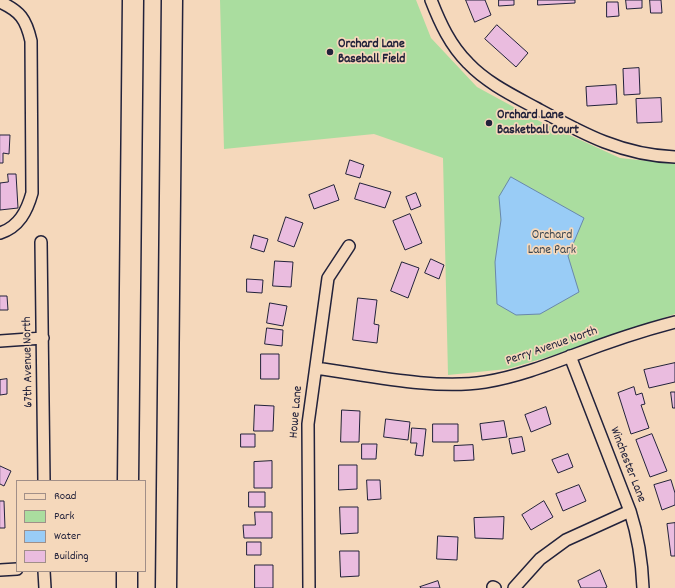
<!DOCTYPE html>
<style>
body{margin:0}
#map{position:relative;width:675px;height:588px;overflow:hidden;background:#f5d8bb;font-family:Dekko,sans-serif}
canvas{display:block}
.legend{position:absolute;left:16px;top:480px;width:130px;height:92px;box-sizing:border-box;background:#f5d8bb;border:1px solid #a18f88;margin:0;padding:5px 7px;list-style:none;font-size:12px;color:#22223b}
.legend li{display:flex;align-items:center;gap:8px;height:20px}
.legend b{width:20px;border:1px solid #a18f88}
</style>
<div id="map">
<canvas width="675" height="588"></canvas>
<ul class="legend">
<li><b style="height:5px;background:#f5d8bb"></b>Road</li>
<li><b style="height:11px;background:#aadd9f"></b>Park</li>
<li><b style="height:11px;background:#99ccf6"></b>Water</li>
<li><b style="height:11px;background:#eabcdf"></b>Building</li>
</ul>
</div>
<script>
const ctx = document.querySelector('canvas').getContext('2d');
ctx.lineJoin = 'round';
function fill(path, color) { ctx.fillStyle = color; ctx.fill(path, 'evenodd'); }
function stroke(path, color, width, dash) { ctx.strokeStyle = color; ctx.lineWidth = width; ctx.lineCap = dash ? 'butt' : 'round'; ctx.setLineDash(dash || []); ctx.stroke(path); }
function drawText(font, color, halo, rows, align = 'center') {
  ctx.font = font + ' Dekko,sans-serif'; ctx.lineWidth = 3.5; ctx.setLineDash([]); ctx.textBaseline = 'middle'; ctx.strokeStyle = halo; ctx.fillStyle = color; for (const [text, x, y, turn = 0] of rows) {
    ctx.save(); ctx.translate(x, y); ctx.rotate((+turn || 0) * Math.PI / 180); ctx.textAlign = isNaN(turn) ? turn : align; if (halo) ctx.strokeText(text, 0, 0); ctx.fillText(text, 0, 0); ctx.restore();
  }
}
fill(new Path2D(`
 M220 0H416L431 38 477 87 543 123 620 158 675 164V314L561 353 507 369 448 375 443 158 374 134 224 149Z`), '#aadd9f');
const water = new Path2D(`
 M511 177 584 218 568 256 579 292 540 314 516 315 497 304 495 262 501 220 499 197Z`);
fill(water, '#99ccf6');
stroke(water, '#6988ab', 1);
const building = new Path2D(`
 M466 0H485L491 15 475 22Z
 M499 0H514V5L499 6Z
 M538 0H575V3L538 5Z
 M626 0H642V8L627 9Z
 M650 0H661L662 13H651Z
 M607 2H618L619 16 607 17Z
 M497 25 528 53 516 67 485 39Z
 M639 68 640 94 624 95 623 69Z
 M616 85 617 104 587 106 586 87Z
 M661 98 662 122 637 123 636 99Z
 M0 135H10L9 154 3 153V163H0Z
 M350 160 364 165 360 178 346 174Z
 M8 174H16L18 208 0 210V183L8 182Z
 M360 183 391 192 385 208 355 199Z
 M334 185 339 200 314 209 309 195Z
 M416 193 421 206 411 210 406 197Z
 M410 214 422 243 405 250 393 221Z
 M286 217 303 223 294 247 278 241Z
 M254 235 268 239 264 252 251 248Z
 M431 259 444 265 439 279 425 273Z
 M275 261 293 262 291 287 273 286Z
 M402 262 419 268 408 298 391 291Z
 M247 279 263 280 262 293 247 292Z
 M0 296H7L8 310H0Z
 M358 298 377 300 374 324 379 325 377 343 353 340Z
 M270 303 287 306 283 326 267 323Z
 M267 328 283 330 282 346 265 344Z
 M261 354H279V379H261Z
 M675 363V382L649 388 644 370Z
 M7 379V394L0 395V380Z
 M634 387 636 395 642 393 645 404 641 405 649 428 631 434 618 393Z
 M671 392H675V408H673Z
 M255 405 274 406 273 431H254Z
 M546 407 551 424 531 432 525 415Z
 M342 410 360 411 359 442H341Z
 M386 419 410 422 408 440 384 437Z
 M504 421 507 437 482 440 480 424Z
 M433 424H458V442H433Z
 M412 428 426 429 423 456 415 455 417 443H411Z
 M241 434H255V447H241Z
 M652 434 667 471 650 477 636 440Z
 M522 437 525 451 512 454 509 439Z
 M362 444H377L376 459H362Z
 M473 445 474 460 454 461V446Z
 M568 454 573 467 558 473 552 460Z
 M272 461V488H254V462Z
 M339 465H357V489L339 490Z
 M0 466 11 471 4 486 0 484Z
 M367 480H380L381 499 368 500Z
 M671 480 675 493V505L662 510 654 485Z
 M579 485 586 501 563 511 556 494Z
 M249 492H265V507H249Z
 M0 501H4L5 528H0Z
 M544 501 553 517 531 530 522 515Z
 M340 507H358V533L341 534Z
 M255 512H272V538H244L243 525H255Z
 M504 517 503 539 475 538 474 518Z
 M675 523V556H671L667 524Z
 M438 536 458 537 457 560 437 559Z
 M247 542H261V555H247Z
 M340 551H359V576L341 577Z
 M255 565H273V588H255Z
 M600 570 607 587 605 588H581L578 581Z
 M438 581 440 588H421L420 587Z`);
fill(building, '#eabcdf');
stroke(building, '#22223b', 1);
const street = new Path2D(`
 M431 0C440 23 450 45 468 63 487 83 512 95 536 108 582 133 621 155 675 157
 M0 2C20 11 26 19 31 41L32 193C27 211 19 227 0 233
 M41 242 44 481
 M0 341 43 338
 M570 356 630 511C638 536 642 562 643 588
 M316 368C368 375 433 390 485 382 516 377 545 366 574 355 608 342 640 331 675 322
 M0 570 17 569
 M44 571 45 588
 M493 587 495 588
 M309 588 308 424 328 278 349 246
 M514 588 540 559 566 540 630 511`);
const highway = new Path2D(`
 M128 481 133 0
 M127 588V571
 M166 588 172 0`);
stroke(street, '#22223b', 14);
stroke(highway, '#22223b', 23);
stroke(street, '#f5d8bb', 11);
stroke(highway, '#f5d8bb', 20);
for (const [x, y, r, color] of [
 [330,52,4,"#22223b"],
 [489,123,4,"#22223b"]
]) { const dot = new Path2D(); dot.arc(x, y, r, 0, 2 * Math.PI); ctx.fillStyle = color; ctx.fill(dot); stroke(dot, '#f5d8bb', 1.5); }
drawText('bold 13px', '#22223b', '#f5d8bb', [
 ["Orchard Lane",338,45],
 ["Baseball Field",338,60],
 ["Orchard Lane",497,116],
 ["Basketball Court",497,131]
], 'left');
drawText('13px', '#3d474f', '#f5d8bb', [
 ["Orchard",552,236],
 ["Lane Park",552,251]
]);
drawText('13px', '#22223b', '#f5d8bb', [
 ["Perry Avenue North",552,347,-19],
 ["67th Avenue North",29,362,-91],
 ["Howe Lane",297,412,-85],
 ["Winchester Lane",627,465,69]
]);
</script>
